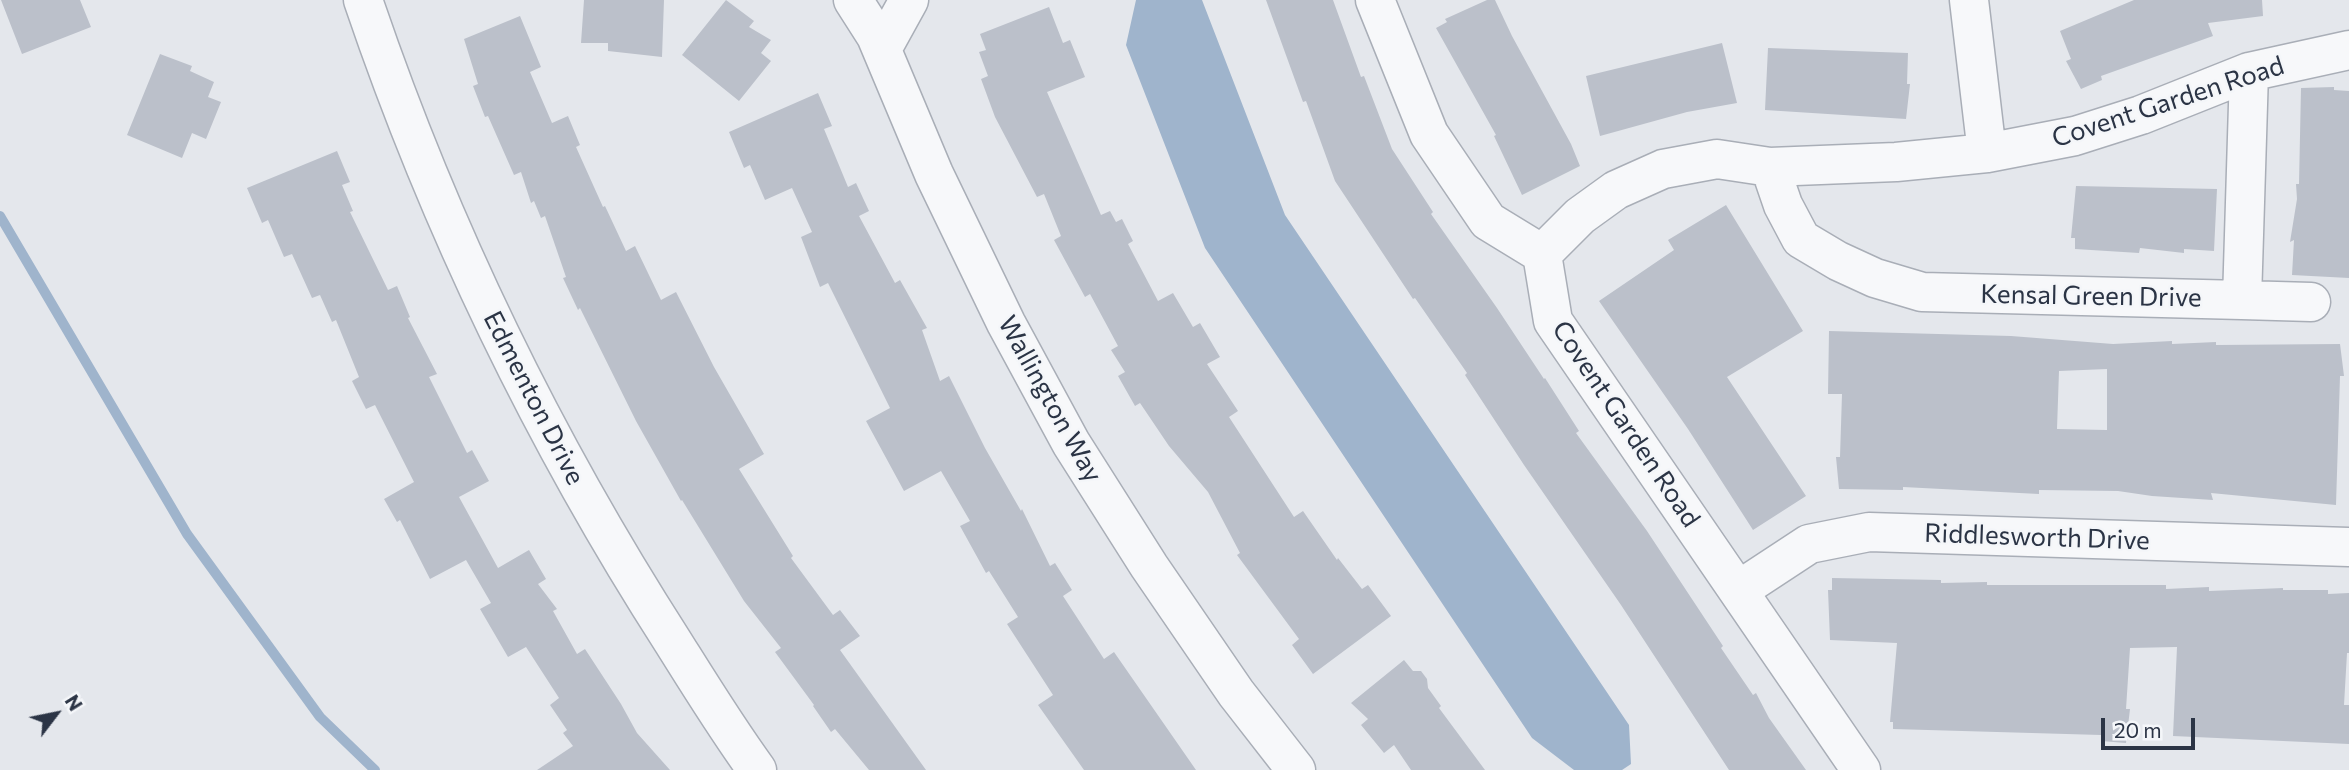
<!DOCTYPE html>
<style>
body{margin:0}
#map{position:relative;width:2349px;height:770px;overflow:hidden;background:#e4e7ec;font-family:Commissioner,sans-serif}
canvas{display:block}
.north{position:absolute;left:21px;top:679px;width:70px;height:70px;-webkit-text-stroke:5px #f4f6f9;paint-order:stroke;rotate:58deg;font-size:19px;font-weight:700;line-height:28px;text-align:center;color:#2b3445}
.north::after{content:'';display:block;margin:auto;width:24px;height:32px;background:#2b3445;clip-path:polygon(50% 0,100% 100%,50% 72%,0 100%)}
.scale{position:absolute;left:2101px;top:718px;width:94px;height:32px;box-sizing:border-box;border:4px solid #2b3445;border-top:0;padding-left:9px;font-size:21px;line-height:24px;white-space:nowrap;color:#2b3445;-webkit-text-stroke:5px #f4f6f9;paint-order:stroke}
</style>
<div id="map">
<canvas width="2349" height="770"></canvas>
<div class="north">N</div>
<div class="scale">20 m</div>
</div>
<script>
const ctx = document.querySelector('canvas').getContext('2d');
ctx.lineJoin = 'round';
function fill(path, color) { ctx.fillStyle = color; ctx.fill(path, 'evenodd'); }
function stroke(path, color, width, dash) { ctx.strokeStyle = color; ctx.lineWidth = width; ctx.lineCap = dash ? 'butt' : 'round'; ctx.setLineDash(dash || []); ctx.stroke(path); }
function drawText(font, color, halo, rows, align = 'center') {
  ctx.font = font + ' Commissioner,sans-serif'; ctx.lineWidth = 5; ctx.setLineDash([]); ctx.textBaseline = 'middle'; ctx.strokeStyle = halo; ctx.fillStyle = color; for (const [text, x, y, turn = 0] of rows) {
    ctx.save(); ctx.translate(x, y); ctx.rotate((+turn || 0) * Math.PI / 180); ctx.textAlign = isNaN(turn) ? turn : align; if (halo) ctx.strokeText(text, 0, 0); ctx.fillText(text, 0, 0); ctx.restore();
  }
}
fill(new Path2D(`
 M1136 0H1202L1285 215 1629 725 1631 764 1622 770H1574L1532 738 1205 248 1126 45Z`), '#9fb4cc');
stroke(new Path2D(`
 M0 216 187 534 320 717 375 770`), '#9fb4cc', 10);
fill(new Path2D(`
 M1 0H80L91 27 22 54Z
 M584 0H664L662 57 608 51V43H581Z
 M726 0 754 21 749 27 771 40 761 53 771 61 739 101 682 55Z
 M1266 0H1333L1361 77 1364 76 1392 149 1433 212 1431 214 1497 308 1544 379 1545 378 1579 431 1576 433 1647 531 1723 646 1721 648 1753 695 1756 693 1769 718 1806 770H1729L1621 605 1524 465 1465 375 1467 373 1415 298 1413 299 1335 181 1306 101 1303 102Z
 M1487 0H1495L1512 36 1571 144 1580 166 1522 195 1494 136 1496 135 1436 28 1447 22 1445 19Z
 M2134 0H2262L2263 16 2208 23 2213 36 2101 76 2102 80 2081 89 2066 61 2071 59 2060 31Z
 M1049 7 1063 43 1070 40 1085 77 1047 92 1101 215 1110 211 1116 222 1122 219 1133 241 1128 244 1158 301 1173 293 1193 327 1200 323 1220 357 1207 364 1238 411 1229 417 1294 517 1303 511 1337 560 1338 558 1362 589 1368 585 1391 616 1313 674 1292 645 1299 639 1237 555 1240 553 1208 492 1169 446 1140 403 1135 406 1118 376 1125 372 1111 350 1118 346 1090 294 1085 297 1054 240 1061 236 1044 194 1037 197 995 117 981 79 988 76 979 52 986 50 980 34Z
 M520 16 541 67 530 72 552 123 568 116 580 145 576 147 603 207 605 206 626 251 635 246 661 300 676 292 714 367 764 454 739 469 793 556 791 558 833 615 840 610 860 636 840 650 926 770H869L835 729 831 732 813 706 814 705 775 652 781 648 744 601 682 500 681 501 636 421 580 308 578 310 563 278 566 277 545 216 541 218 534 201 531 203 521 172 514 175 488 116 485 117 473 86 478 84 464 39Z
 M1722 43 1737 103 1687 112 1600 136 1586 76Z
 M1768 48 1908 53 1907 84H1910L1906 119 1765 110Z
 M160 54 192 66 190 71 214 82 208 97 221 102 206 139 192 133 182 158 127 135Z
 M2334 87V90L2349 91V278L2292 275 2294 240 2290 242 2297 199 2296 184H2299L2301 88Z
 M818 93 832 126 824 129 848 187 856 183 869 211 859 216 895 283 900 280 927 328 922 330 940 381 949 376 985 448 1021 511 1022 509 1050 566 1055 563 1072 590 1063 596 1104 659 1114 652 1196 770H1084L1038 705 1053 695 1007 624 1018 617 989 571 986 573 960 526 970 521 941 471 904 491 866 421 890 408 828 283 820 287 801 237 812 232 792 188 765 200 750 165 744 168 729 132Z
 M337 151 350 182 342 185 353 211 350 212 388 290 397 286 410 317 408 318 437 374 429 377 467 453 472 450 489 481 459 497 498 568 529 550 546 579 538 584 557 609 553 611 577 654 585 649 621 704 637 733 670 770H537L573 746 563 733 567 730 550 705 559 698 526 647 508 657 480 609 491 603 466 560 430 579 400 520 397 522 384 499 414 482 375 405 366 409 352 381 359 377 336 320 332 322 320 295 312 298 292 254 284 257 268 220 262 223 247 188Z
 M2076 186 2217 189 2214 251 2184 249V253L2140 248 2139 253 2075 249V238H2071Z
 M1726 205 1803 331 1727 377 1806 496 1753 530 1688 429 1599 301 1674 250 1668 240Z
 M1829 331 2011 336 2113 344 2172 341V344L2216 342V345L2340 344 2344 376H2340L2336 505 2211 493 2213 500 2152 496 2118 491 2039 490V494L1903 487V490L1839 489 1836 457H1840L1842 394H1828ZM2107 369V430L2057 429 2059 371Z
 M1832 578 1941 580V583L1987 582V585H2166V589L2209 587V591L2283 588V590H2328V594L2349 593V653H2347L2344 705H2349V744L2173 736 2177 647 2130 648 2126 709H2130L2126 743 2101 741V735L1893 729V722H1890L1897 643 1830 640 1828 590H1832Z
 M1404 660 1413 671H1421L1427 679 1428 688 1441 706 1439 708 1485 770H1411L1394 745 1384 753 1361 725 1368 719 1351 703Z`), '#bbc0ca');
const street = new Path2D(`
 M363 0C440 227 543 440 673 642 700 685 727 729 757 770
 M853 0 876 36 934 174 1006 323 1071 443 1149 566 1236 693 1296 770
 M1375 0 1429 134 1488 221 1542 254
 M1969 0 1987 153
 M882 49 909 0
 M1770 167 1783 205 1801 239 1838 261 1875 278 1922 292 2242 300 2249 72
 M1542 254 1580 216 1616 190 1663 169 1717 159 1770 167 1896 162 1987 153 2075 136 2141 115 2249 72 2349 50
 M1542 254 1553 321 1861 770
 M2242 300 2311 302
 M1739 590 1809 544 1869 532 2349 547`);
stroke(street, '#a9aeb7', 41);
stroke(street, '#f7f8fa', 38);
drawText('26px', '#2b3445', '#f4f6f9', [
 ["Covent Garden Road",2168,102,-18],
 ["Kensal Green Drive",2091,296,1],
 ["Edmenton Drive",534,398,63],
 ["Wallington Way",1050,399,61],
 ["Covent Garden Road",1626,424,56],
 ["Riddlesworth Drive",2037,537,2]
]);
</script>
